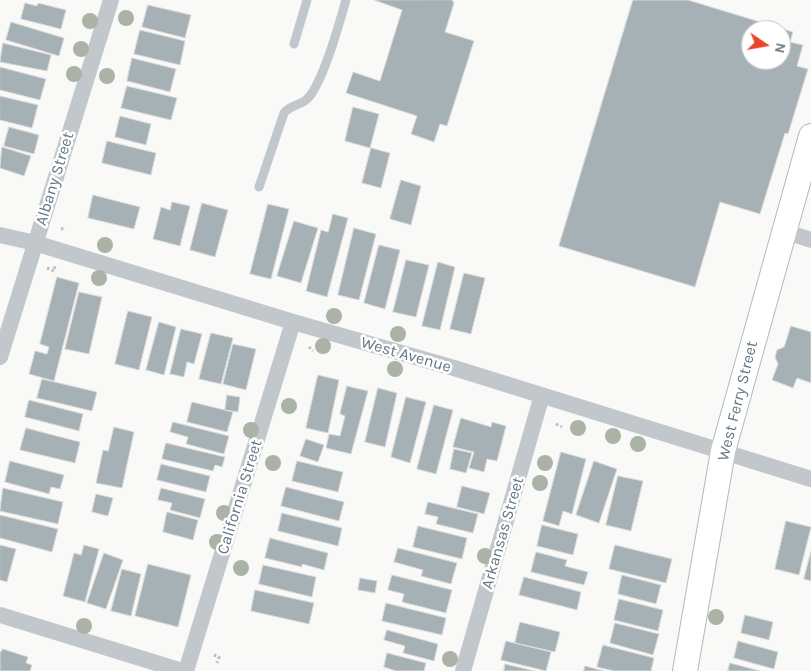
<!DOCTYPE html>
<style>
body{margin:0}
#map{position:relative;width:811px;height:671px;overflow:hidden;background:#f9f9f7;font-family:Karla,sans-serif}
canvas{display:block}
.north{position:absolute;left:741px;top:20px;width:50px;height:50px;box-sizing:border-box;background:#fff;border:1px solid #c1c9cd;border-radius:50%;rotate:102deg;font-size:14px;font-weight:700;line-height:20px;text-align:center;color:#637782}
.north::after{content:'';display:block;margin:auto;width:18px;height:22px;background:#e84528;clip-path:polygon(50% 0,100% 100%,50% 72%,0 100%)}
</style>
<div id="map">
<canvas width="811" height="671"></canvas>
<div class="north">N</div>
</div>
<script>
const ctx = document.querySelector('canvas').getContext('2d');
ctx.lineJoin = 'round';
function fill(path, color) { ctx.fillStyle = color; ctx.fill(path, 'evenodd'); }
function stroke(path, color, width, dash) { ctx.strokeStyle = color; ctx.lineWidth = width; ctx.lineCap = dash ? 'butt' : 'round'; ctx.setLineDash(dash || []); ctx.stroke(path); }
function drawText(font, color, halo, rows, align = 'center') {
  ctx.font = font + ' Karla,sans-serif'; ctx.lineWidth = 5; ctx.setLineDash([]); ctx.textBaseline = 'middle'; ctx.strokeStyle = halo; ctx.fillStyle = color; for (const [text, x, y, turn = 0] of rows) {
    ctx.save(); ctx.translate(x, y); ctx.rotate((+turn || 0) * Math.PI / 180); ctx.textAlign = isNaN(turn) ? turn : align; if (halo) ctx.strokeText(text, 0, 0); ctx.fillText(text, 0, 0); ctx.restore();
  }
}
const building = new Path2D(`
 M452 0 454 3 445 32 474 41 447 126 440 124 434 142 411 134 417 116 346 93 353 72 380 81 402 10 374 0Z
 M633 0H688L793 32 790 42 803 45 797 66 808 69 788 134 785 133 760 214 720 202 695 287 559 246ZM751 30H781V60H751Z
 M25 3 37 6 38 3 66 10 61 29 21 19Z
 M148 5 191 15 185 38 142 27Z
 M11 22 64 38 59 56 6 40Z
 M140 30 185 41 180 65 134 54Z
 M3 43 51 55 47 71 0 62Z
 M132 58 176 69 170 92 127 81Z
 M0 67 46 79 40 100 0 90Z
 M127 86 177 98 171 120 121 108Z
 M0 96 38 105 32 128 0 120Z
 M353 107 379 114 370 148 345 141Z
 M120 116 151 124 146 145 115 137Z
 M9 127 39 135 34 154 4 146Z
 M107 141 156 153 151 175 102 163Z
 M2 147 31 156 24 176 0 168Z
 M371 148 390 153 381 188 362 183Z
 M401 180 421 186 411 225 390 219Z
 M93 195 140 207 134 229 88 218Z
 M172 202 190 206 180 246 153 239 161 207 170 210Z
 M202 203 228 210 215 257 190 250Z
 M268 204 289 209 271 279 250 274Z
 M333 214 348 218 327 297 306 291 321 230 328 232Z
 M294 221 318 228 301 283 277 276Z
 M354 228 376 234 359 300 338 295Z
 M379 245 400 250 385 309 364 303Z
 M406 260 429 265 416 317 393 312Z
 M438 262 455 267 440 330 422 326Z
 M464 273 485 278 471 334 450 329Z
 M57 277 79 283 54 381 29 374 35 351 47 354 49 347 40 344Z
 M79 292 102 297 89 354 65 349Z
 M128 311 152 317 139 370 115 364Z
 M159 322 176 327 164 375 146 370Z
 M791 326 811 332V383L797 378 793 388 772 380 778 364 775 357 777 350 784 347Z
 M181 329 202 334 194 364 187 362 184 377 170 374Z
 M211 333 233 338 221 384 199 379Z
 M233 344 256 349 246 390 223 384Z
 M318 375 339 380 328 433 306 428Z
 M42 379 97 392 92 411 37 398Z
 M347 386 368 391 351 454 326 448 329 434 340 436 345 416 340 414Z
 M378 388 397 393 385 447 365 442Z
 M227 395 240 397 238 412 225 410Z
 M406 397 426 402 410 463 391 457Z
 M29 400 83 414 79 431 25 417Z
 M192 402 233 412 227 432 187 422Z
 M434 405 453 410 436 474 417 469Z
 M461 418 491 427 492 422 506 426 497 461 487 459 484 472 469 468 474 452 453 447Z
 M173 422 229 436 224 454 186 444 188 437 170 432Z
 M114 427 134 432 122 488 96 483 103 450 108 451Z
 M26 428 80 442 75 463 20 450Z
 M306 439 324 445 318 462 300 456Z
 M166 443 225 457 222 467 215 465 213 471 162 459Z
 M454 449 472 453 466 473 450 469Z
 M561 452 586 459 572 514 563 511 559 526 543 521Z
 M10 461 64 475 60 489 51 487 49 494 5 482Z
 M297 461 343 472 338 492 292 481Z
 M594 461 617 469 599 523 576 515Z
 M161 464 210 476 206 492 157 480Z
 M618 476 643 481 631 531 606 525Z
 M462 486 490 493 484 514 457 507Z
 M286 487 344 502 339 521 281 506Z
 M3 488 63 502 58 524 0 511Z
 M161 488 205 499 200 518 170 510 172 503 158 500Z
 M96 494 113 498 108 516 92 512Z
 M428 502 478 514 473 533 436 524 438 517 425 514Z
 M167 512 198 520 193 540 163 532Z
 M282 513 342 528 338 546 278 531Z
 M0 515 58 529 52 552 0 538Z
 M786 521 811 527 799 575 775 569Z
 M542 525 578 534 573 555 537 546Z
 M418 526 467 538 462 559 413 547Z
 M270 538 328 553 324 570 302 564V567L265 558Z
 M0 545 16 549 7 582 0 580Z
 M84 545 99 549 85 602 63 596 74 553 81 555Z
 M615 545 672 559 666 583 609 569Z
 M398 548 457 563 451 584 421 576 423 570 394 562Z
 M811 551V581L804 579Z
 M536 552 567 560 565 566 588 572 584 585 531 572Z
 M104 553 123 560 106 609 87 603Z
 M148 564 191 575 178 627 135 616Z
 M263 565 316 577 312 597 259 584Z
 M122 569 141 574 131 616 111 611Z
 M392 575 452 590 446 613 402 602 404 594 388 590Z
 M622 575 661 585 656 604 618 594Z
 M524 577 581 592 577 610 519 595Z
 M360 578 377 581 375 593 358 590Z
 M255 590 314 603 309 624 251 611Z
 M619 599 663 610 658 631 614 620Z
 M386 603 446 618 442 635 382 621Z
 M745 615 773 622 769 640 741 633Z
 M520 622 560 632 555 652 515 643Z
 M615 623 659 634 653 655 610 643Z
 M387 630 438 644 434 661 403 653 405 646 384 640Z
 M506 641 551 652 546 671 501 660Z
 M738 641 778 652 774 669 734 658Z
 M603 645 654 658 651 671H614L597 667Z
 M3 649 28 657 26 663 32 665 30 671H0V653Z
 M387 653 426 663 424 671H396L384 667Z
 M730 663 760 671H728Z
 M505 664 535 671H504Z
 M585 666 604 671H584Z`);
fill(building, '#a6b1b6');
stroke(building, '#dbdbd9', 1);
const secondary = new Path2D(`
 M685 671 723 451 811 136`);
stroke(secondary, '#b2b9be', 26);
stroke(new Path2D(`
 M61 229 66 228
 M47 268 54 271 55 266
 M309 347 313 351
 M556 424 562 427
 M214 655 219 657 217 663`), '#babec1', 3, [2.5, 2.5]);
stroke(new Path2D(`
 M294 44 307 0
 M259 187 284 113C291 104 302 106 309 97 324 79 339 24 346 0`), '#c2c7cb', 9);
stroke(new Path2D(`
 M783 231 811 240
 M0 235 35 243 293 322 454 368 811 479
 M0 357 111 0
 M0 615 182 671
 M186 671 293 322
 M463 671 542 395`), '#c2c7cb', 16);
stroke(secondary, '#fff', 24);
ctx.fillStyle = '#aab3a5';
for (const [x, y] of [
 [126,18],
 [90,21],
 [81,49],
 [74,74],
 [107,76],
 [105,245],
 [99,278],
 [334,316],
 [398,334],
 [323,346],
 [395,369],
 [289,406],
 [578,428],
 [251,430],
 [613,436],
 [638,444],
 [273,463],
 [545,463],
 [540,483],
 [224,513],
 [217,542],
 [485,556],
 [241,568],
 [716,617],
 [84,626],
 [450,659]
]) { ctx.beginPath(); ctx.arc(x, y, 8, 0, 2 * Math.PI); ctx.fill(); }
drawText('16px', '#637782', '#fff', [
 ["Albany Street",55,179,-73],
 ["West Avenue",406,355,16],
 ["West Ferry Street",738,401,-76],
 ["California Street",240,497,-73],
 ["Arkansas Street",503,533,-74]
]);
</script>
